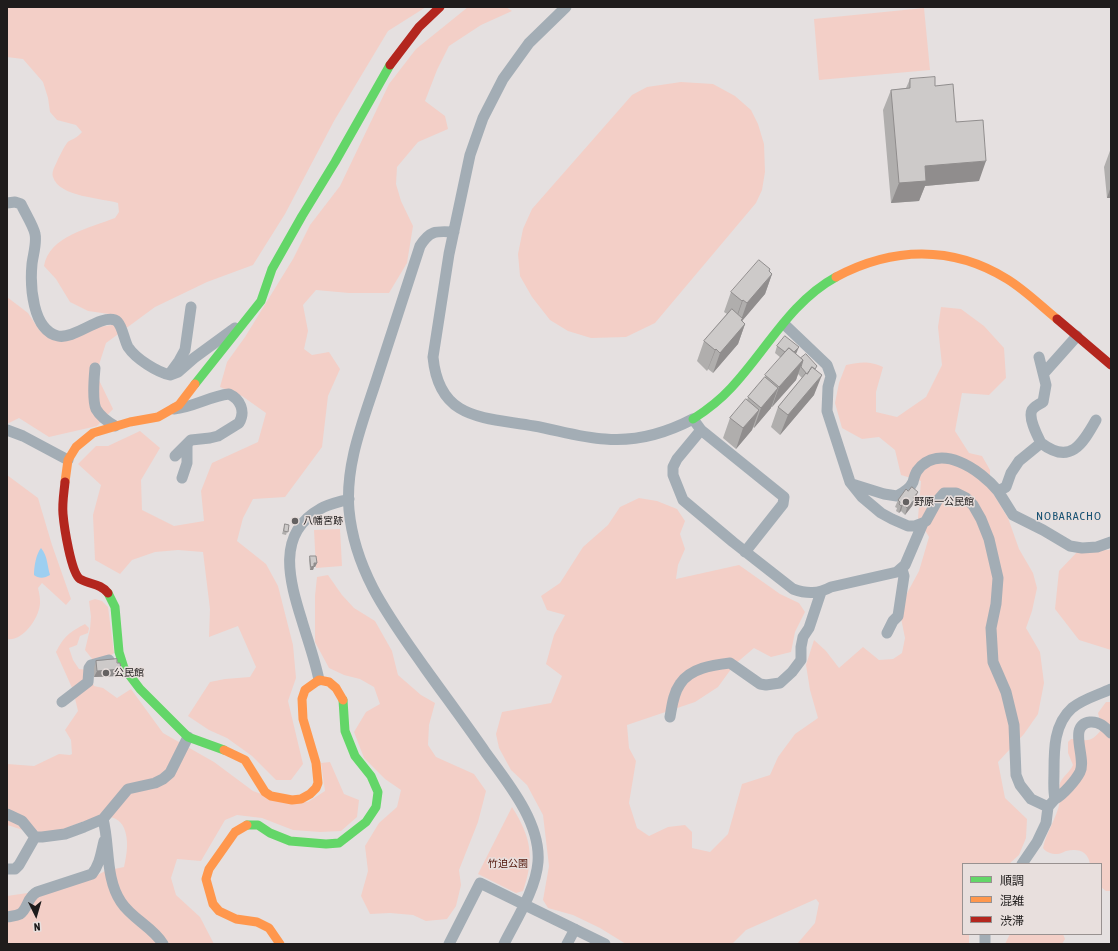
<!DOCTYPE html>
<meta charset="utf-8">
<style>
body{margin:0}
#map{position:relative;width:1118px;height:951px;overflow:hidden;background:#e5e0e0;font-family:"Asap Condensed","Noto Sans JP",sans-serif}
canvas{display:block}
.frame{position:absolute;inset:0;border:8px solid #1f1c1c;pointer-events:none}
.legend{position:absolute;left:962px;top:863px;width:140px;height:72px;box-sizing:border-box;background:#e8dfdd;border:1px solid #989190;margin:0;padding:5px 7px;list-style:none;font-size:12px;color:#1f1c1c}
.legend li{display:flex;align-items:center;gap:8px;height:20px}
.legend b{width:20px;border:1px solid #989190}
.north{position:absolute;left:16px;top:895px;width:40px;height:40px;-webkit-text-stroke:3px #e8dfdd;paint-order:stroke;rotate:175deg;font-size:11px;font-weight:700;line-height:16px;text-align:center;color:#1f1c1c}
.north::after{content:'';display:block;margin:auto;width:14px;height:18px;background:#1f1c1c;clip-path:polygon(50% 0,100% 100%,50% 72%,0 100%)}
</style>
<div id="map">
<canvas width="1118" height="951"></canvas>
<div class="frame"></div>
<ul class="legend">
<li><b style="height:5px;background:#63d668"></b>順調</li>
<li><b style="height:5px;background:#ff974d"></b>混雑</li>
<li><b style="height:5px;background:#b3261e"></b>渋滞</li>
</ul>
<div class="north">N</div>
</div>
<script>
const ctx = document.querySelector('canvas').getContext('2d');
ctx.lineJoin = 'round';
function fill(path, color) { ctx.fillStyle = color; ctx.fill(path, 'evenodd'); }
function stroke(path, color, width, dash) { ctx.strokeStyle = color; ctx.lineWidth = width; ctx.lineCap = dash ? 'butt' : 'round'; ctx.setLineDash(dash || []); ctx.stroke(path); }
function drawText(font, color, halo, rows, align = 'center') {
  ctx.font = font + ' "Asap Condensed","Noto Sans JP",sans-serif'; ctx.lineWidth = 3; ctx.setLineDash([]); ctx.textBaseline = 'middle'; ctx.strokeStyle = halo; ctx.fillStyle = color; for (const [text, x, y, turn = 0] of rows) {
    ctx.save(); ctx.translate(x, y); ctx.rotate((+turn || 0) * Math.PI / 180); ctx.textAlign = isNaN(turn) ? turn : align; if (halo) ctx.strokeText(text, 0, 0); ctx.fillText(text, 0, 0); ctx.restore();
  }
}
fill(new Path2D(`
 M7 7H426L388 31 334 121 285 214 253 265 207 282 155 307 106 343 96 374 113 409 97 426 49 437 19 418 7 424V297L28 313 40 331 60 333 112 325 116 323V315L88 311 70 302 56 279 44 266C49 236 90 228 115 218L119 212 118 203C102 198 59 197 53 177 51 171 56 165 58 159 61 154 63 148 67 143 69 140 72 140 75 138 77 137 80 134 82 132L76 125 57 120 50 112 48 98 43 82 23 59 7 57Z
 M468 7H506L512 11 481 25 449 46 437 70 425 101 445 116 448 129 418 142 397 167 396 184 401 201 413 226 407 263 389 293H349L316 290 303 305 308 331 304 349 312 355 329 352 340 369 328 396 322 447 285 497 253 499 243 518 237 541 266 564 278 586 293 645 296 678 288 701 303 764 291 780H276L252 756 227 738 209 730 188 716 210 682 225 679 250 677 256 667 238 626 209 637 210 609 203 552 178 550 155 552 132 560 120 574 95 560 93 515 101 485 78 464 96 446H108L140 431 160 448 141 480 142 510 174 526 204 521 201 491 212 463 258 442 266 413 242 396 220 387 227 362 245 337 293 259 310 225 340 186 389 84 416 49Z
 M924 8 930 70 819 80 814 19Z
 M681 82 713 84 735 96 751 110 758 124 764 144 765 172 762 190 756 203 655 323 626 337 591 338 568 331 550 320 532 297 520 276 518 254 523 229 532 209 632 95 647 87Z
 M941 307 961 309 984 326 1004 348 1006 378 989 395 962 393 955 431 969 453 982 456 990 470V488L1008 518 1019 549 1033 573 1037 588 1032 611 1026 628 1040 652 1044 683 1038 714 1024 734 998 762 1005 798 1027 819 1026 838 1019 855 1009 864H963V934H969V944H942L940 943 924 944H797L815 923 819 903 816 899 746 930 732 944H626L600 928 573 915 548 908 543 900 549 866 543 815 527 785 511 770 499 748 496 734 502 712 551 703 562 676 546 664 554 635 565 615 547 610 541 596 560 583 583 547 608 525 620 507 639 498 657 501 677 509 685 521 680 534 685 549 678 565 676 579 739 565 780 594 799 603 805 612 795 632 791 652 771 657 754 648 734 665 718 687 695 702 627 725 629 748 636 761 629 803 637 828 649 836 668 827 685 825 692 832V848L710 852 728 834 742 784 770 775 778 757 795 734 818 718 810 690 806 665 814 640 826 651 839 668 863 647 879 660 893 659 902 653 905 638 901 618 905 597 919 571 929 537 918 518 921 481 901 475 895 450 879 437 862 439 842 428 835 403 839 383 846 365C862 362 868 361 883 367L876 392V412L897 417 926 397 942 365 938 327Z
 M7 475 38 498 52 545 71 599 66 605 42 583 38 588C39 592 40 597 40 601 41 616 23 642 7 639Z
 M340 529 342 566 316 568 314 530Z
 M1111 548V650L1079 640 1055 609 1059 571 1079 550H1109Z
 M328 575 342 595 354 608 375 621 392 651 398 675 421 695 435 703 429 725 428 745 436 757 474 774 486 791 478 822 459 870 461 885 456 906 447 919 426 921 413 915 390 913 370 914 361 896 368 871 365 846 379 823 397 807 401 790 385 779 364 758 354 732 366 712 380 704 374 687 360 679 344 675 329 668 315 642V596L317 577Z
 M95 599 102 601 108 607 114 653 106 659 93 660 85 650 90 629 91 617 89 601Z
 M85 624 89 628 88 633 80 636 77 645 69 648 73 660 79 669 88 670 94 686 103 688 117 698 131 689 163 733 214 762 253 791 283 802H308L325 791 321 763 330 762 344 794 359 800 357 817 341 831 320 832 293 830 262 818 237 815 225 820 201 861 177 859 171 878 176 895 200 917 214 944H7V896L55 889 94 877 105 871 124 867C127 854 129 840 124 828 112 802 71 829 52 833 37 836 21 829 7 825V764L34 766 59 754 70 755 72 754 71 740 65 730 78 711 73 690 56 652C64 636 70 632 85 624Z
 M1106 702H1111V891H1106L1101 887V864H1090C1088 851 1078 848 1066 851 1063 852 1060 854 1057 854 1051 854 1046 852 1043 848 1046 832 1057 818 1060 801 1062 795 1058 790 1060 783 1063 776 1070 772 1073 765L1068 753V742L1071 739C1088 740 1090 744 1102 729L1098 713Z
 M512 807C531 837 535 857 523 891L516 893 478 874Z
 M1010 934H1063L1065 939 1062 944H1005Z`), '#f3cfc7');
fill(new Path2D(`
 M41 548C48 557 47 565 50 575 45 578 39 579 34 575 34 567 36 554 41 548Z`), '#9dcff1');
stroke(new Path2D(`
 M566 7 529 43 503 79 483 118 470 155 449 254 433 357C439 421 484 417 534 426 557 430 581 438 605 439 637 442 666 433 693 419L701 430
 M7 203 15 202 21 204C24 211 34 227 35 234 37 243 33 255 32 264 30 285 32 330 58 336 74 340 99 315 115 320 122 323 124 340 128 347 136 359 157 372 170 375L178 372 194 358 235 328
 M454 232C436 231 430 230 420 246 406 289 392 332 378 375 364 419 345 463 349 510 355 573 390 618 425 668 445 696 466 724 486 753 508 783 541 823 538 862 536 889 516 920 504 944
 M784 324 827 365 831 376 828 387 827 411 850 482 862 497 881 513 892 519 908 526H915L923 523 926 521 937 501 944 493H956L966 498 973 505 981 519 989 539 998 578 996 604 991 628 993 662 1006 692 1014 725 1016 775 1020 785 1031 799 1048 807
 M1039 357 1046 385 1043 402C1039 404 1035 406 1032 410 1028 418 1037 435 1041 443
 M95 368C94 379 92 400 96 409 100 416 108 422 115 426
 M171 372 179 361 185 350 191 307
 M1044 373 1077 336
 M174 409C194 407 210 396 229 394 240 399 246 411 239 423L218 436 210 438 191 440 175 456
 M1096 420C1082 445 1070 465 1041 443L1019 461 1011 473 1006 487 998 491 1013 515 1043 530 1070 546 1082 548 1097 547 1111 542
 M7 430 23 436 68 460
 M182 478 187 463V444
 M852 484 884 494 897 496C903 493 910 489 913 482 914 478 915 474 917 471 939 441 981 470 998 491
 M745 552 783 504 784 497 701 430 677 459 673 467V475L683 500 733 542 793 589C807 594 818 594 831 587L897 572 905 565 923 523
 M887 633 893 621 898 616 904 576 902 569
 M319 680C315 660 308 641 302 621 290 582 275 534 320 509 328 504 339 502 349 499
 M62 702 88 682 89 668 91 665 109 660
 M670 717C672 706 673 694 680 684 690 668 713 665 730 663L760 684 766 685 780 683 792 672 801 660V647L803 637 809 628 821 592
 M1055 799C1063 795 1076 780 1080 772 1087 758 1067 725 1090 722 1099 721 1105 727 1111 733
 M7 814 22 821 35 837
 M103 819C110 846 105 878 121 902 132 919 153 927 163 944
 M1022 864 1037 842 1046 823 1048 807 1055 799C1053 790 1054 781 1054 771 1054 749 1054 724 1072 708 1083 699 1098 695 1111 689
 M7 869H15L19 865 35 837H42L65 834 84 827 103 819 128 789 155 783 163 779 170 773 188 737
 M7 917C11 916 16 916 20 914 28 909 27 897 37 892L92 874C100 864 101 853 104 841
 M449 944 480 883 605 944
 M567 944 575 929
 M985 944V934`), '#a3adb5', 11);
stroke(new Path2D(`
 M195 384 261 301 272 269 302 216 335 162 390 65
 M693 419C707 410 720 400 731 388 766 351 790 302 836 277
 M108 593 115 607 119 652 124 668 140 689 188 737 224 750
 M247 825H258L270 833 290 841 326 844 339 843 366 822 376 807 378 792 371 776 355 756 345 731 343 700`), '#63d668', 9);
stroke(new Path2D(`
 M836 277C892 247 952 245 1007 279 1025 290 1041 306 1057 319
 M65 482 68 460 76 447 93 433 130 422 158 417 179 405 195 384
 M224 750 245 760 265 792 271 796 292 800 301 799 310 794 316 788 318 783 316 763 303 719 302 699 305 690 319 680 329 682 336 688 343 700
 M247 825 235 832 209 869 206 879 213 904 219 911 236 919 257 922 269 928 280 944`), '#ff974d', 9);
stroke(new Path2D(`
 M390 65 419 27 440 7
 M1057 319 1111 365
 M65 482C64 493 62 503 63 514 64 526 71 573 80 579 90 585 100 583 108 593`), '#b3261e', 9);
fill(new Path2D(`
 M910 79 935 86 956 122 979 181 925 186 919 201 891 203 883 110 891 90 906 88Z
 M1111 148V198H1107L1104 167Z
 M769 271 772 274 765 294 742 321 745 324 738 344 713 373 708 369 707 371 697 361 704 341 727 314 724 312 731 292Z
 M777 346 796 354 816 370 814 395 780 435 771 427 778 407 802 378 798 374 796 380 772 407H771V408L754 428 753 427 752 430 736 449 723 438 730 418 747 400 748 397 781 358 775 353Z
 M916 499 914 501 912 506 905 515 901 511 899 513 896 511 897 508 895 507 898 500Z
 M285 524 289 525 286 535 282 534Z
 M310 556 317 563 315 567H314L313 570H310L309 560Z
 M96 661 117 663 121 669 118 676 94 677V668Z`), '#b0aead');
fill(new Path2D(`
 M986 161 979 181 925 186 919 201 891 203 899 183 925 166Z
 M1111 186V198H1107Z
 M770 269 765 283 772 274 765 294 742 321 745 324 738 344 713 373 720 353 740 323 747 303Z
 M743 300 736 320 735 321 742 301Z
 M799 347 796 354 790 357Z
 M716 349 708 369 707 371 715 350Z
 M803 360 796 380 772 407 779 387Z
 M822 375 814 395 780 435 788 415Z
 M778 388 771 408 754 428 761 408Z
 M759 410 752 430 736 449 743 428Z
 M918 492 912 506 905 515 907 508 913 498Z
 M903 504 901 511 899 513 901 506Z
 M314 563H317L315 567H314L313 570H310L311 567Z
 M121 669 118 676 94 677 97 671Z`), '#908d8d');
const building = new Path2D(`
 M935 77V86L953 84 956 122 983 120 986 161 925 166 926 181 899 183 891 90 910 88V79Z
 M759 260 770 269 769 271 772 274 747 303 743 300 742 301 731 292Z
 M732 309 743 319 741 320 745 324 720 353 716 349 715 350 704 341Z
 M785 336 799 347 794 352 789 348 785 352 777 346Z
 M789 348 803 360 779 387 765 375Z
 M806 354 817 366 815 369 812 367 807 374 801 367 803 360 801 358Z
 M812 367 822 375 788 415 778 407 806 373 807 374Z
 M765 377 778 388 761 408 748 397Z
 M746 399 759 410 743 428 730 418Z
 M912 487 918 492 913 498 915 499 907 508 903 504 901 506 899 504 900 502 898 500 906 489 908 491Z
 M285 524 289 525 288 532 284 531Z
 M310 556H316L317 563H314V566L311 567Z
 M117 659V663H120L121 669 97 671 96 661Z`);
fill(building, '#cdcac9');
stroke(building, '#908d8d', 1);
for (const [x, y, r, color] of [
 [906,502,4,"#646161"],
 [295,521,4,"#646161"],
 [106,673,4,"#646161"]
]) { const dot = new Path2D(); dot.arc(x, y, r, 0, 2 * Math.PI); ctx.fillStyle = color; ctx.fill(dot); stroke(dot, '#e8dfdd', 1.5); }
drawText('10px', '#1f1c1c', '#e8dfdd', [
 ["野原一公民館",914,502],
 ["八幡宮跡",303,521],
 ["公民館",114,673]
], 'left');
drawText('10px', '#4f1206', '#e8dfdd', [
 ["竹迫公園",508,864]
]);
ctx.letterSpacing = '1px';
drawText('12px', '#185273', '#e8dfdd', [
 ["NOBARACHO",1069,516]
]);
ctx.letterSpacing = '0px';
</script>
